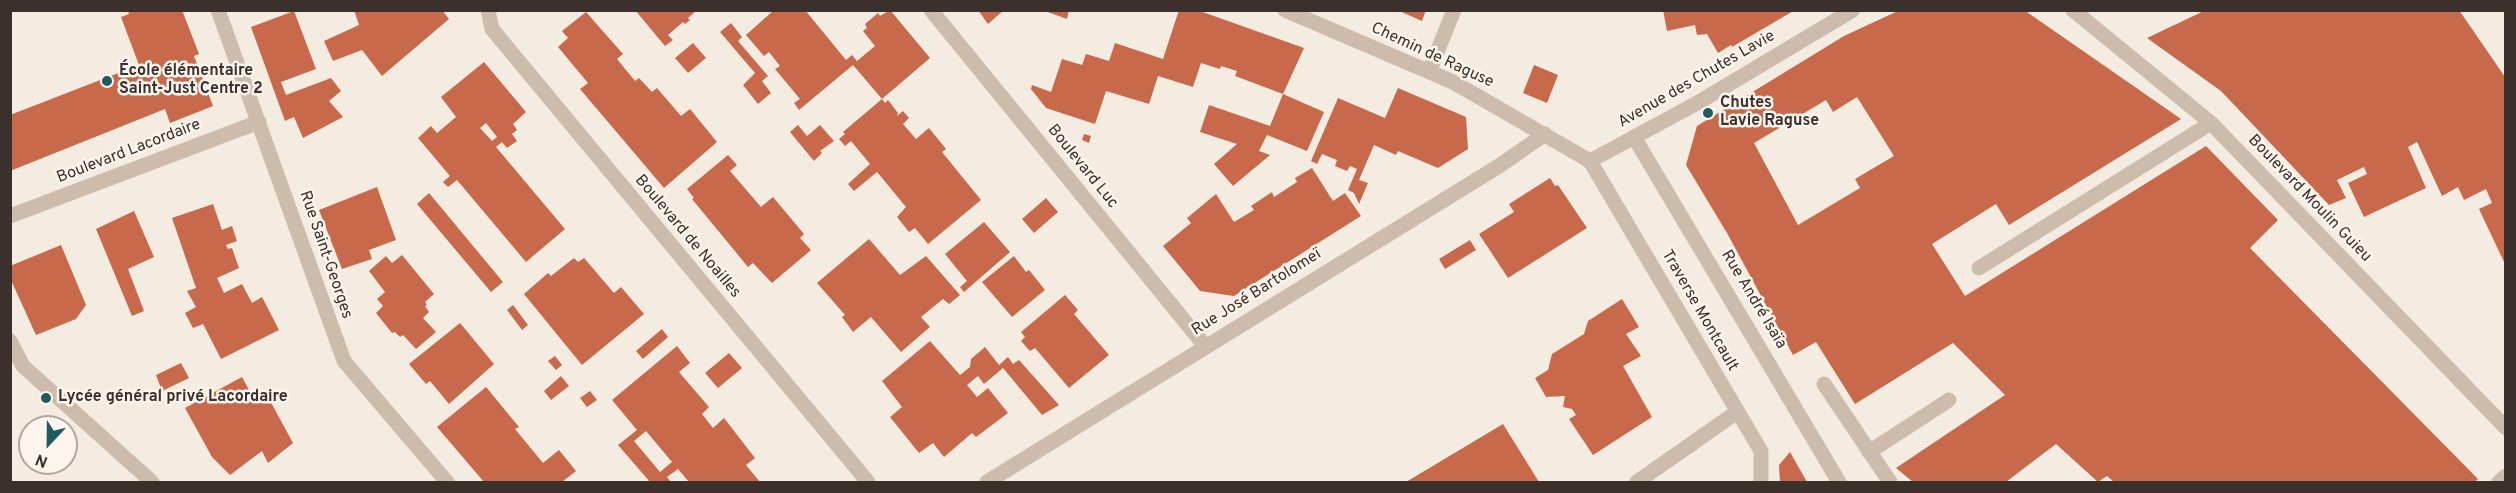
<!DOCTYPE html>
<meta charset="utf-8">
<style>
body{margin:0}
#map{position:relative;width:2516px;height:493px;overflow:hidden;background:#f4ebe1;font-family:Overpass,sans-serif}
canvas{display:block}
.frame{position:absolute;inset:0;border:12px solid #3b302b;pointer-events:none}
.north{position:absolute;left:18px;top:415px;width:60px;height:60px;box-sizing:border-box;background:#fbf5ee;border:2px solid #aea6a0;border-radius:50%;rotate:202deg;font-size:16px;font-weight:700;line-height:24px;text-align:center;color:#3b302b}
.north::after{content:'';display:block;margin:auto;width:21px;height:27px;background:#1f5a5e;clip-path:polygon(50% 0,100% 100%,50% 72%,0 100%)}
</style>
<div id="map">
<canvas width="2516" height="493"></canvas>
<div class="frame"></div>
<div class="north">N</div>
</div>
<script>
const ctx = document.querySelector('canvas').getContext('2d');
ctx.lineJoin = 'round';
function fill(path, color) { ctx.fillStyle = color; ctx.fill(path, 'evenodd'); }
function stroke(path, color, width, dash) { ctx.strokeStyle = color; ctx.lineWidth = width; ctx.lineCap = dash ? 'butt' : 'round'; ctx.setLineDash(dash || []); ctx.stroke(path); }
function drawText(font, color, halo, rows, align = 'center') {
  ctx.font = font + ' Overpass,sans-serif'; ctx.lineWidth = 5; ctx.setLineDash([]); ctx.textBaseline = 'middle'; ctx.strokeStyle = halo; ctx.fillStyle = color; for (const [text, x, y, turn = 0] of rows) {
    ctx.save(); ctx.translate(x, y); ctx.rotate((+turn || 0) * Math.PI / 180); ctx.textAlign = isNaN(turn) ? turn : align; if (halo) ctx.strokeText(text, 0, 0); ctx.fillText(text, 0, 0); ctx.restore();
  }
}
fill(new Path2D(`
 M128 10H182L199 54 194 56 213 106 170 123 165 109 10 171V115L139 65 121 17 129 14Z
 M354 10H442L449 19 382 76 362 50 333 61 324 41 359 25Z
 M635 10H697L688 18 690 20 685 24 683 22 668 35 673 40 665 46Z
 M774 10H805L846 60 852 55 857 61 875 46 863 31 867 28 865 24 878 13 880 16 890 10 930 58 882 99 853 65 799 110 794 103 800 99 775 69 780 66 769 52 764 56 746 35Z
 M978 10H1004L988 24Z
 M1042 10H1069L1067 19Z
 M1179 10H1197L1304 48 1283 94 1324 112 1307 151 1267 135 1259 151 1270 155 1233 186 1214 164 1237 144 1200 132 1209 105 1270 126 1283 94 1235 76 1237 71 1221 66 1220 69 1201 63 1193 87 1158 76 1149 104 1106 91 1095 124 1046 108 1031 89 1032 85 1051 92 1062 59 1082 65 1086 54 1109 61 1115 43 1163 59Z
 M1397 10H1426L1422 21Z
 M1663 10H1795L1732 47 1731 45 1718 53 1707 34 1697 35 1695 25 1667 31Z
 M1900 10H2024L2181 119 2009 225 1996 204 1932 244 1965 296 2206 146 2278 220 2250 248 2478 479 2475 482H2114L2107 476 2098 482 2056 444 2006 482H1913L1896 468 2005 395 1953 343 1855 404 1816 342 1793 355 1727 233 1686 165 1697 126 1844 36ZM1857 97 1894 156 1855 179 1860 188 1798 225 1754 143 1826 100 1833 112Z
 M2206 10H2459L2505 77V264L2479 209 2492 203 2486 189 2464 200 2458 187 2442 196 2417 142 2408 147 2426 188 2364 217 2348 183 2367 174 2364 167 2337 180 2346 198 2329 205 2221 91 2147 38Z
 M294 11 316 69 281 82 286 95 331 78 341 91 329 101 343 117 303 138 294 117 285 121 251 27Z
 M586 12 623 54 617 59 635 81 639 78 652 92 657 88 681 116 690 109 717 142 664 188 580 89 588 83 558 47 568 38 562 31Z
 M731 23 742 37 738 41 768 76 762 81 771 93 758 104 743 85 755 73 720 32Z
 M693 43 706 58 688 73 675 58Z
 M484 62 526 112 513 124 517 130 512 134 517 141 507 148 502 142 496 147 565 229 526 262 457 180 448 187 443 182 450 176 418 138 431 126 437 133 456 117 441 97ZM486 123 497 137 492 141 480 128Z
 M1534 65 1558 75 1547 103 1523 93Z
 M1398 88 1466 117 1468 149 1438 168 1398 151 1396 155 1374 145 1359 180 1368 183 1359 204 1354 193 1348 190 1357 169 1350 166 1347 171 1335 166 1337 160 1322 154 1317 164 1311 161 1338 98 1385 118Z
 M882 99 885 103 888 100 898 113 897 116 903 111 909 118 903 124 916 139 929 128 946 149 942 152 981 200 928 244 915 228 909 232 897 217 906 207 877 172 854 191 848 184 870 164 851 141 845 146 839 139 845 134 843 132Z
 M798 125 807 136 820 125 834 141 820 151 822 153 814 161 790 132Z
 M1084 134 1091 136 1089 143 1082 140Z
 M728 155 737 165 730 171 761 207 773 197 804 234 800 238 811 250 772 283 753 263 748 267 692 199 694 198 687 189Z
 M1312 168 1333 201 1345 193 1361 216 1234 296 1200 291 1163 246 1191 223 1187 218 1216 194 1234 222 1254 210 1251 206 1272 192 1274 197 1297 182 1295 178Z
 M1550 178 1555 186 1558 185 1587 228 1508 278 1479 234 1514 212 1509 204Z
 M377 187 396 240 369 250 372 259 342 269 319 210Z
 M429 193 503 282 491 292 417 204Z
 M1046 198 1058 212 1034 233 1022 219Z
 M213 204 222 230 232 226 237 241 226 245 228 249 232 248 239 268 217 278 224 293 242 284 252 303 262 297 279 330 221 359 203 324 193 328 185 313 196 307 187 291 196 288 172 218Z
 M134 211 154 257 128 269 144 311 132 316 96 229Z
 M984 222 1010 252 964 292 960 287 967 281 945 254Z
 M869 239 900 275 926 256 960 295 949 304 943 299 921 317 930 327 901 352 871 317 853 332 842 317 845 315 817 283Z
 M1470 240 1476 250 1445 269 1439 259Z
 M61 245 86 305 76 319 36 335 10 278V266Z
 M402 255 434 294 425 302 427 305 425 306 429 312 423 318 436 332 416 349 403 335 400 337 395 332 392 333 376 313 383 306 377 299 385 292 369 271 386 256 392 263Z
 M1014 256 1026 272 1029 270 1045 290 1012 317 982 282Z
 M574 258 578 262 584 258 614 293 621 287 644 314 582 365 524 294 548 273 551 276Z
 M1065 295 1078 310 1074 314 1109 355 1069 388 1035 348 1030 351 1021 341 1025 337 1021 332Z
 M1622 299 1639 327 1626 334 1641 356 1623 366 1652 417 1593 455 1569 419 1576 415 1572 409 1563 407 1565 396 1546 397 1535 378 1548 370 1552 354 1584 334 1588 321Z
 M513 305 528 325 522 330 507 310Z
 M460 323 494 364 449 404 430 381 426 384 409 364Z
 M662 329 668 337 643 359 636 351Z
 M930 341 960 375 970 367 971 359 985 347 999 365 1008 357 1013 364 1019 360 1059 405 1042 415 1003 368 984 384 978 376 967 385 977 397 988 388 1008 413 976 437 972 433 944 457 933 443 919 453 890 417 902 407 882 381Z
 M677 346 690 363 679 372 709 407 702 414 713 428 724 418 755 458 746 465 760 482H689L678 469 667 477 671 482H650L618 445 637 430 612 400ZM646 431 672 462 660 472 634 441Z
 M729 353 742 368 718 388 705 373Z
 M555 356 562 365 556 370 548 361Z
 M181 363 189 378 162 391 156 375Z
 M561 376 569 386 551 400 544 391Z
 M242 377 255 401 267 395 293 443 268 463 262 451 230 475 212 457 185 408Z
 M486 387 519 427 515 429 543 463 559 450 576 471 562 482H484L437 427Z
 M590 391 597 400 587 407 580 398Z
 M1503 424 1539 482H1406Z
 M1790 452 1807 482H1780L1779 465Z`), '#c8694b');
stroke(new Path2D(`
 M218 10 344 361 447 482
 M488 10 492 29 868 482
 M931 10 1205 346
 M1285 10 1453 82 1590 161 1761 451V482
 M2073 10 2211 123 2506 428
 M1429 72 1454 10
 M1634 137 1839 482
 M1590 161 1699 102 1853 10
 M10 216 259 122
 M1979 268 2211 123
 M10 341 23 366 152 482
 M1824 384 1890 482
 M1869 452 1949 400
 M987 482 1499 166 1545 134
 M1637 482 1737 412
 M2499 482 2506 476`), '#cdbbac', 15);
for (const [x, y, r, color] of [
 [107,81,6,"#1f5a5e"],
 [1708,113,6,"#1f5a5e"],
 [46,398,6,"#1f5a5e"]
]) { const dot = new Path2D(); dot.arc(x, y, r, 0, 2 * Math.PI); ctx.fillStyle = color; ctx.fill(dot); stroke(dot, '#fbf5ee', 2); }
drawText('16px', '#3b302b', '#fbf5ee', [
 ["Chemin de Raguse",1432,56,25],
 ["Avenue des Chutes Lavie",1697,80,-30],
 ["Boulevard Lacordaire",129,152,-21],
 ["Boulevard Luc",1082,167,51],
 ["Boulevard Moulin Guieu",2309,199,46],
 ["Boulevard de Noailles",687,237,50],
 ["Rue Saint-Georges",325,255,71],
 ["Rue José Bartolomeï",1257,293,-32],
 ["Rue André Isaïa",1753,300,59],
 ["Traverse Montcault",1699,311,60]
]);
drawText('bold 16px', '#3b302b', '#fbf5ee', [
 ["École élémentaire",119,72],
 ["Saint-Just Centre 2",119,90],
 ["Chutes",1720,104],
 ["Lavie Raguse",1720,122],
 ["Lycée général privé Lacordaire",58,398]
], 'left');
</script>
